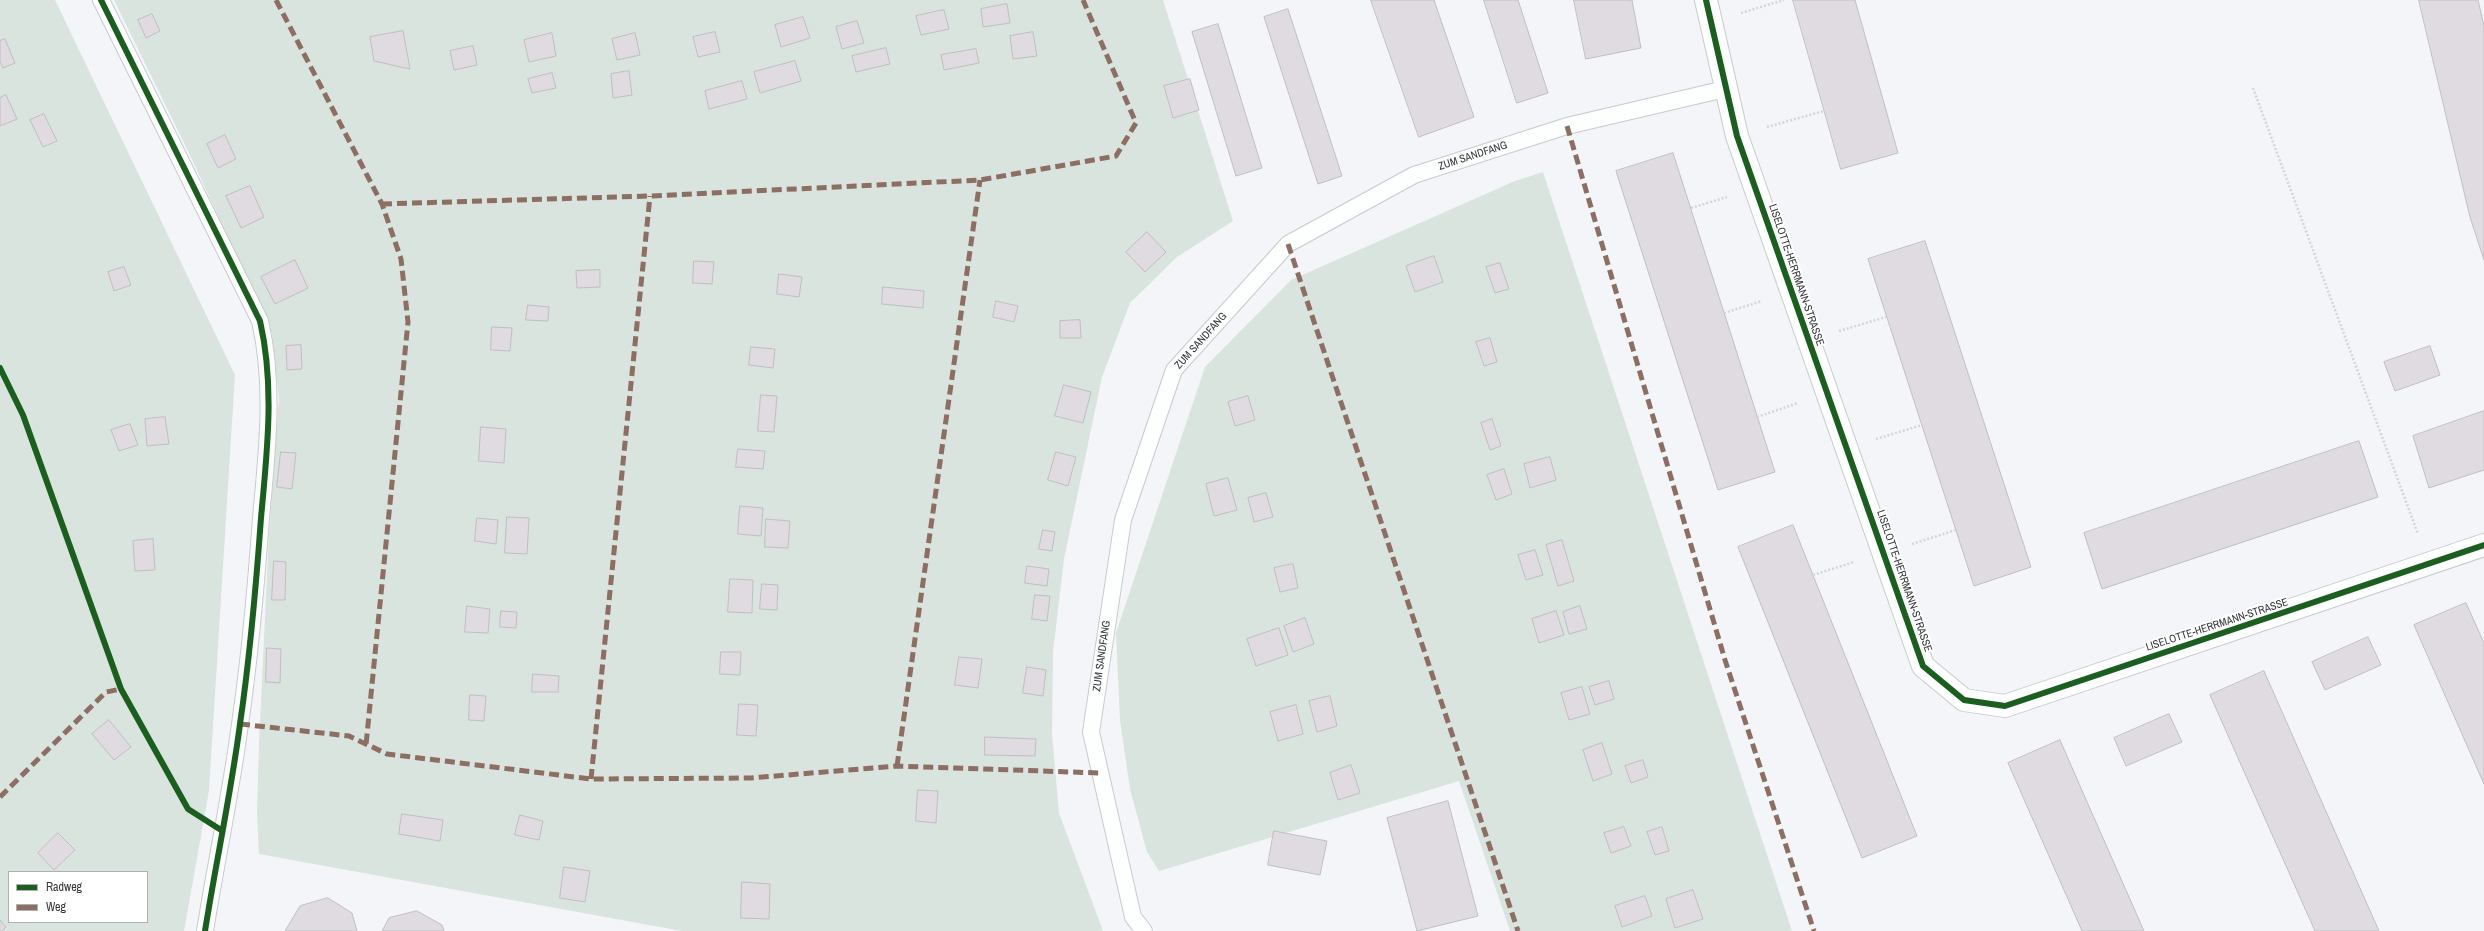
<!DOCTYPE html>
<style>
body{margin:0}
#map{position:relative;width:2484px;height:931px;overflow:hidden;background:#f3f5f9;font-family:"Archivo Narrow",sans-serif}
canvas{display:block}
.legend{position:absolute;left:8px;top:871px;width:140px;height:52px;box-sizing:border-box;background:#fff;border:1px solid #aeafb0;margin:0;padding:5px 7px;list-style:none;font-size:12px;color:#343639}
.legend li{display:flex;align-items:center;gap:8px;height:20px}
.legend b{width:20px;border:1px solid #aeafb0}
</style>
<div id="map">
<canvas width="2484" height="931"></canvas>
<ul class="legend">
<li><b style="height:5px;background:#1b5e20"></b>Radweg</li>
<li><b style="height:5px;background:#8d6e63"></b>Weg</li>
</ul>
</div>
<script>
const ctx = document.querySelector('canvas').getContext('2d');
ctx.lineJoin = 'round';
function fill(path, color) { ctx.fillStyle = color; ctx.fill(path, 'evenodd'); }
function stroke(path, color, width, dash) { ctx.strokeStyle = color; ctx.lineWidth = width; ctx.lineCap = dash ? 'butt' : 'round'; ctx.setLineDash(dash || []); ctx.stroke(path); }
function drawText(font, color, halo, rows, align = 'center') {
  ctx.font = font + ' "Archivo Narrow",sans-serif'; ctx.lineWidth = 4; ctx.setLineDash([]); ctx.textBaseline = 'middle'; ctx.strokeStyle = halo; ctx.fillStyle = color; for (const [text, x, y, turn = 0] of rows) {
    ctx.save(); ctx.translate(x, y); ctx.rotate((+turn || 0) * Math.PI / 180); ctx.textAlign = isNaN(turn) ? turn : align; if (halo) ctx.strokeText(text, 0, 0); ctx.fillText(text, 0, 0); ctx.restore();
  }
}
fill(new Path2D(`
 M0 0H55L235 375 209 791 184 931H0ZM9 872H147V922H9Z
 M114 0H1163L1233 221 1177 257 1130 303 1102 377 1064 559 1053 652 1052 734 1059 813 1103 931H682L259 854 257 813 259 743 269 535 279 399 272 333 190 155Z
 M1543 172 1792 931H1510L1459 781 1159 871 1147 852 1130 789 1120 720 1116 633 1205 367 1291 280 1515 181Z`), '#d8e4dd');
const building = new Path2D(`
 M1371 0H1434L1474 117 1419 137Z
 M1484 0H1518L1548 93 1517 103Z
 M1574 0H1632L1641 48 1586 59Z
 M1793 0H1855L1898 153 1841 169Z
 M2419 0H2478L2484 26V260L2470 217Z
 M1007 4 1010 23 983 27 981 9Z
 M1288 9 1342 176 1318 184 1264 17Z
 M944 10 949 29 921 35 916 16Z
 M152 14 160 31 146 38 138 20Z
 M803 17 810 38 781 47 775 25Z
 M857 21 864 43 842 49 836 27Z
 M1218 24 1262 168 1236 176 1192 32Z
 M403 31 410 69 374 61 370 37Z
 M715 32 720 52 698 57 693 37Z
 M1033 32 1037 56 1013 59 1010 36Z
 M552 33 556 56 529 62 524 40Z
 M635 33 640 55 617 60 612 39Z
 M5 39 15 63 3 68 0 61V41Z
 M473 46 477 65 454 70 450 51Z
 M886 48 890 64 856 72 852 56Z
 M976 49 979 63 944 70 941 55Z
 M795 61 801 81 760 93 754 72Z
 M629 71 632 95 613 98 611 74Z
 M552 73 556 88 532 93 528 79Z
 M1190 79 1199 110 1173 118 1164 86Z
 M742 81 747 99 709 109 705 91Z
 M6 95 17 119 0 126V98Z
 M44 114 57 141 43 147 30 120Z
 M225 135 236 159 218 168 207 144Z
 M1673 153 1775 472 1718 490 1616 171Z
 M250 186 264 217 241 228 226 196Z
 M1147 232 1166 252 1145 272 1126 252Z
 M1925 241 2031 567 1974 586 1868 259Z
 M1434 256 1443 282 1415 292 1406 266Z
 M295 260 308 288 275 304 261 277Z
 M694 261 714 262 712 284 693 283Z
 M1500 263 1509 289 1495 293 1486 267Z
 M124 267 131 285 114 291 108 272Z
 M600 270V287L577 288 576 271Z
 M779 274 802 277 799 297 777 294Z
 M883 287 924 291 923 308 882 304Z
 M996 301 1018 306 1014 322 993 317Z
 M528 305 549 307 548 321 526 320Z
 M1080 320 1081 338H1060V321Z
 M492 327 512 328 510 351 491 350Z
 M1490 338 1497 362 1484 366 1476 342Z
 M301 345 302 369 287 370 286 346Z
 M2430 346 2440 375 2395 391 2384 362Z
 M751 347 775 349 773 368 749 365Z
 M1064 385 1091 392 1083 423 1055 416Z
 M761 395 777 396 774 432 758 431Z
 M1248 396 1255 420 1235 426 1228 402Z
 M2484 411V470L2429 488 2413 436Z
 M165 417 169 444 147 446 145 419Z
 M1492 419 1501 446 1490 450 1481 423Z
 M130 424 138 445 119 451 111 430Z
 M481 427 506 429 504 463 479 461Z
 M2359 441 2378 497 2102 589 2084 533Z
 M738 449 765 451 763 469 736 467Z
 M281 452 296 453 292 489 277 487Z
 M1056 452 1076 457 1068 486 1048 480Z
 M1550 457 1556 480 1530 488 1524 464Z
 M1504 469 1512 494 1496 500 1487 475Z
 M1228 478 1237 510 1214 516 1206 484Z
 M1266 493 1273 517 1254 522 1248 498Z
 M740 506 763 508 761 536 738 534Z
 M507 517 529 518 527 554 505 553Z
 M477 518 498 520 496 544 475 541Z
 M766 519 790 521 788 548 765 547Z
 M1793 525 1917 836 1862 858 1738 547Z
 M1043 530 1055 532 1052 551 1039 549Z
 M153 539 155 570 135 571 133 541Z
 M1562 540 1574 581 1558 586 1546 545Z
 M1535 550 1543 575 1526 580 1518 555Z
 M274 561 286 562 285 600H272Z
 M1293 564 1298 588 1280 592 1274 568Z
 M1027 566 1049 569 1047 586 1025 583Z
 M730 579 753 580 752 613 728 612Z
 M762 584 778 585 777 610 760 609Z
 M1035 595 1050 596 1047 621 1032 619Z
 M2466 603 2484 643V784L2414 625Z
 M467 606 490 609 488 633 465 632Z
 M1580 606 1587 629 1569 634 1563 612Z
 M501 611 517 612 516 628 500 627Z
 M1556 611 1564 635 1539 643 1532 619Z
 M1305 618 1314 644 1293 652 1284 626Z
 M1279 628 1288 655 1256 666 1247 639Z
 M2368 637 2381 665 2325 690 2312 662Z
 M267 648 281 649 280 683 266 682Z
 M721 652H741L740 675 720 674Z
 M959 657 982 659 978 688 955 685Z
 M1027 667 1046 670 1043 696 1023 693Z
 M2264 671 2332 825 2379 931H2315L2210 695Z
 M533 674 559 676 558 692H532Z
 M1609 681 1614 699 1595 705 1589 687Z
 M1582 687 1590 714 1569 720 1561 693Z
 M470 695 486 696 484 721 469 720Z
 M1330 696 1337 726 1317 732 1309 701Z
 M739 704 758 705 756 736 737 735Z
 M1296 705 1303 734 1278 741 1270 712Z
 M2169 714 2182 742 2126 766 2114 738Z
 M109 720 131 747 114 760 92 734Z
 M985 737 1036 739 1035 756 985 755Z
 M2060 740 2084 795 2144 931H2082L2008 763Z
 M1602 743 1612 774 1593 781 1583 750Z
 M1643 760 1648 777 1631 783 1625 766Z
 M1351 765 1360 793 1338 800 1330 773Z
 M918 790 938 791 936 823 916 821Z
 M1448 801 1478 916 1417 931 1387 818Z
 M402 814 443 820 440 841 399 834Z
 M520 815 543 821 539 840 515 835Z
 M1624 827 1631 846 1611 853 1604 833Z
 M1662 827 1669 851 1655 855 1647 832Z
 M1274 831 1327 841 1320 875 1268 865Z
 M58 833 75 850 54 870 38 853Z
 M564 867 590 871 585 902 560 898Z
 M742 882 770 884 769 919 741 918Z
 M1693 890 1703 919 1675 928 1666 899Z
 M1645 896 1652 916 1622 927 1615 906Z
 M328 898 352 913 357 931H285L300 906Z
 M417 911 442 925 444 931H382L389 918Z
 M0 920 6 927 2 931H0Z`);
fill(building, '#e0dbe1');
stroke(building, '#bfbfc2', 1);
const service = new Path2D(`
 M101 0 260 321C275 386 267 452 261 518 256 587 250 656 240 724 231 793 216 862 205 931
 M1144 931 1133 917 1091 732 1123 520 1174 370 1288 244 1414 175 1567 126 1725 89`);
const minor = new Path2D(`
 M1706 0 1737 136 1923 666 1964 700 2005 706 2484 545`);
stroke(service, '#c8cacc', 18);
stroke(minor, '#c8cacc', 24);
stroke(new Path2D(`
 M1741 13 1784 0
 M2253 88 2418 534
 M1767 127 1824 111
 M1691 208 1727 197
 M1724 313 1762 301
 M1839 331 1886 317
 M1757 417 1798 403
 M1876 439 1922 425
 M1912 544 1956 530
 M1813 575 1854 562`), '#d4d5d6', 2.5, [2, 2]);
stroke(service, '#fdfefe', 16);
stroke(minor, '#fdfefe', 22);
stroke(new Path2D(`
 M276 0 382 204 401 259 408 322 366 745
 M1567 126 1725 660 1814 931
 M382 204 650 196 980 180 1116 156 1136 123 1083 0
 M1288 244 1518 931
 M240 724 349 736 387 754 591 779 751 778 897 766 1100 773
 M897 766 980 180
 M591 779 650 196
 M0 797 106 692 121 689`), '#8d6e63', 5, [10, 5]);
stroke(new Path2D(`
 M101 0 260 321C275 386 267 452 261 518 256 587 250 656 240 724 231 793 216 862 205 931
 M1706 0 1737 136 1923 666 1964 700 2005 706 2484 545
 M0 368 23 415 121 689 188 809 221 830`), '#1b5e20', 6);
drawText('11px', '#343639', '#fff', [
 ["ZUM SANDFANG",1473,156,-18],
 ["LISELOTTE-HERRMANN-STRASSE",1796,275,71],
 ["ZUM SANDFANG",1201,341,-48],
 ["LISELOTTE-HERRMANN-STRASSE",1904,581,71],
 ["LISELOTTE-HERRMANN-STRASSE",2217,625,-18],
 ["ZUM SANDFANG",1102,656,-82]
]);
</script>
